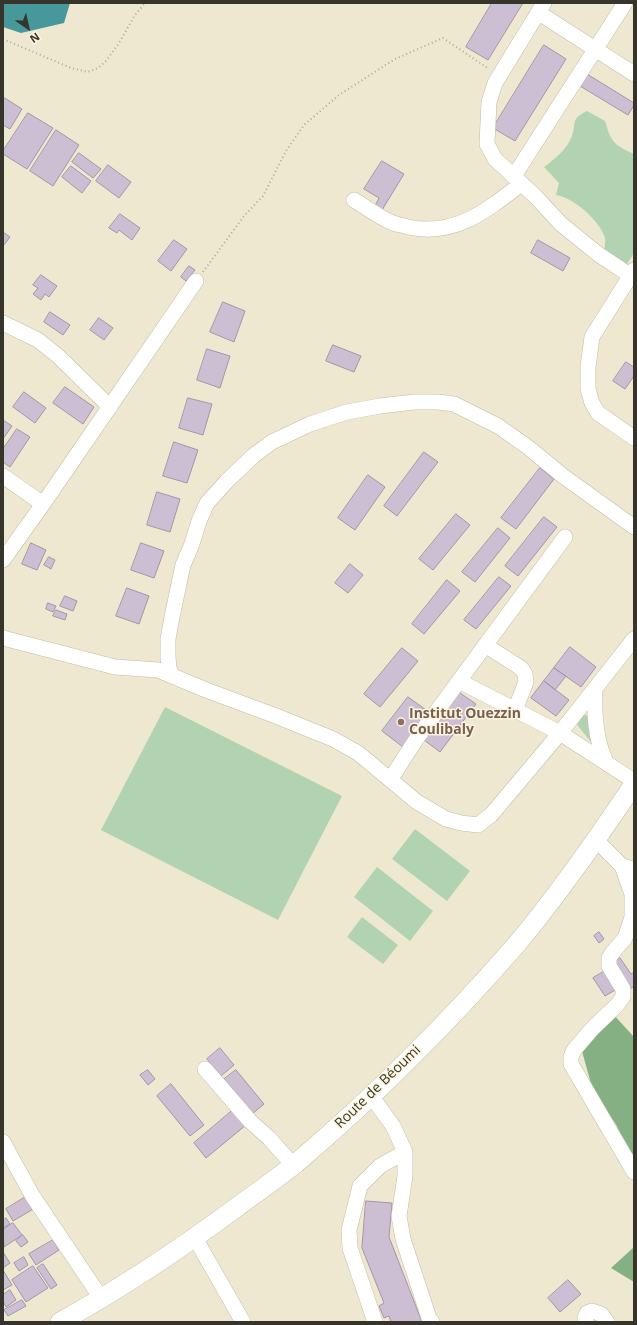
<!DOCTYPE html>
<meta charset="utf-8">
<style>
body{margin:0}
#map{position:relative;width:637px;height:1325px;overflow:hidden;background:#eee8d0;font-family:"Open Sans",sans-serif}
canvas{display:block}
.frame{position:absolute;inset:0;border:4px solid #37352b;pointer-events:none}
.north{position:absolute;left:8px;top:8px;width:40px;height:40px;-webkit-text-stroke:3px #fcf5dd;paint-order:stroke;rotate:146deg;font-size:11px;font-weight:700;line-height:16px;text-align:center;color:#37352b}
.north::after{content:'';display:block;margin:auto;width:14px;height:18px;background:#37352b;clip-path:polygon(50% 0,100% 100%,50% 72%,0 100%)}
</style>
<div id="map">
<canvas width="637" height="1325"></canvas>
<div class="frame"></div>
<div class="north">N</div>
</div>
<script>
const ctx = document.querySelector('canvas').getContext('2d');
ctx.lineJoin = 'round';
function fill(path, color) { ctx.fillStyle = color; ctx.fill(path, 'evenodd'); }
function stroke(path, color, width, dash) { ctx.strokeStyle = color; ctx.lineWidth = width; ctx.lineCap = dash ? 'butt' : 'round'; ctx.setLineDash(dash || []); ctx.stroke(path); }
function drawText(font, color, halo, rows, align = 'center') {
  ctx.font = font + ' "Open Sans",sans-serif'; ctx.lineWidth = 3; ctx.setLineDash([]); ctx.textBaseline = 'middle'; ctx.strokeStyle = halo; ctx.fillStyle = color; for (const [text, x, y, turn = 0] of rows) {
    ctx.save(); ctx.translate(x, y); ctx.rotate((+turn || 0) * Math.PI / 180); ctx.textAlign = isNaN(turn) ? turn : align; if (halo) ctx.strokeText(text, 0, 0); ctx.fillText(text, 0, 0); ctx.restore();
  }
}
fill(new Path2D(`
 M587 111 605 121C611 142 614 145 634 154V253L627 264 604 253C604 249 606 242 605 238 600 221 573 197 556 195L559 183 544 167C555 159 567 149 572 136 577 121 570 120 587 111Z
 M165 707 342 796 278 920 101 830Z
 M586 715 590 716 595 747 578 726 577 722 583 716Z
 M415 829 470 871 447 901 392 859Z
 M377 867 433 911 410 941 354 897Z
 M362 917 398 945 383 964 347 937Z`), '#b2d3b1');
fill(new Path2D(`
 M613 1014 634 1037V1174L628 1167 617 1126 593 1091 582 1051Z
 M634 1247V1282L611 1268Z`), '#85b084');
fill(new Path2D(`
 M3 3H70L64 23 21 33 3 27Z`), '#47989b');
const building = new Path2D(`
 M492 3H523L488 60 466 47Z
 M544 45 566 59 515 141 493 128Z
 M587 74 634 103V105L628 115 580 86Z
 M3 97 22 109 10 129 3 125Z
 M28 113 53 128 27 169 3 154V151Z
 M56 130 79 145 53 186 30 171Z
 M79 153 101 169 93 178 72 162Z
 M382 161 404 174 382 210 375 206 379 198 364 189Z
 M108 165 131 182 119 198 96 181Z
 M71 166 91 181 82 193 62 177Z
 M120 214 140 228 132 240 119 230 117 233 109 228Z
 M3 232 10 237 4 245H3Z
 M174 240 187 249 171 271 158 261Z
 M538 240 570 258 563 271 531 253Z
 M189 266 195 270 186 281 181 277Z
 M41 275 57 286 49 297 45 294 41 300 33 294 38 288 33 285Z
 M223 302 245 311 234 342 210 332Z
 M50 312 70 325 63 335 44 322Z
 M99 318 113 328 104 340 90 330Z
 M333 345 361 356 354 372 326 361Z
 M207 349 230 356 220 388 197 380Z
 M626 362 634 367V376L625 389 613 381Z
 M65 387 94 407 83 424 53 403Z
 M24 392 46 408 35 423 13 407Z
 M188 398 212 404 203 435 179 428Z
 M3 420 12 426 3 439Z
 M17 429 30 437 10 467 3 462V449Z
 M174 442 198 450 187 483 163 476Z
 M424 452 438 462 397 516 384 506Z
 M540 468 554 479 516 529 501 518Z
 M368 475 385 487 355 530 338 518Z
 M157 492 180 499 170 532 147 525Z
 M456 514 470 525 433 570 419 559Z
 M544 517 557 527 518 576 505 566Z
 M498 528 510 538 475 582 462 572Z
 M31 543 46 550 37 570 22 564Z
 M141 543 164 551 154 578 131 570Z
 M49 557 55 560 51 569 44 565Z
 M350 564 363 575 348 593 335 583Z
 M499 577 511 586 476 629 464 620Z
 M447 580 460 591 424 634 412 624Z
 M127 588 149 596 139 624 116 616Z
 M65 596 77 601 73 611 60 606Z
 M48 603 56 606 53 612 46 609Z
 M56 610 67 614 65 620 53 616Z
 M570 647 596 667 581 687 554 668Z
 M402 648 418 661 380 707 364 694Z
 M554 668 566 676 555 690 544 681Z
 M544 681 569 700 556 716 531 698Z
 M460 693 476 704 440 752 424 740Z
 M408 697 429 712 403 747 382 731Z
 M599 932 604 939 599 943 594 936Z
 M620 958 631 974 634 972V986L629 990 611 965Z
 M605 971 617 989 605 996 593 978Z
 M220 1048 234 1065 221 1076 207 1059Z
 M148 1070 155 1079 148 1085 140 1075Z
 M236 1070 264 1104 251 1115 223 1080Z
 M171 1084 204 1125 190 1136 157 1096Z
 M233 1110 246 1125 206 1158 194 1143Z
 M27 1196 35 1208 13 1221 6 1209Z
 M366 1201 392 1203 389 1237 422 1322H391L389 1316 384 1318 379 1306 384 1303 362 1248Z
 M6 1218 10 1224 3 1228V1221Z
 M13 1223 22 1235 4 1247 3 1230Z
 M23 1235 28 1242 21 1247 16 1241Z
 M53 1240 59 1250 36 1265 29 1254Z
 M3 1252 10 1263 3 1268Z
 M24 1257 28 1265 19 1271 14 1263Z
 M43 1264 57 1285 51 1289 37 1268Z
 M33 1266 48 1288 26 1302 12 1280Z
 M3 1270 12 1285 3 1290Z
 M568 1280 581 1294 560 1312 548 1298Z
 M10 1290 16 1300 6 1307 3 1301V1295Z
 M22 1300 26 1306 8 1316 4 1310Z`);
fill(building, '#ccbfd3');
stroke(building, '#a295a9', 1);
const minor = new Path2D(`
 M544 3 495 83 489 102 487 144 495 159 536 197 561 224 598 254 631 276
 M539 13 634 74
 M514 176 625 3
 M354 200C366 207 380 218 393 223 398 225 403 225 408 227 455 237 486 211 521 184
 M634 270 592 337 588 367V389L592 403 598 413 634 438
 M3 323 38 340 58 356 110 407
 M3 476 43 504
 M3 560 43 504 196 281
 M3 638 115 667 158 670 206 690 276 716 333 739 358 753 417 802 446 819 461 823 478 825 491 815 560 733 634 639
 M485 645 521 668 525 674 526 682 515 710
 M172 676 169 668 168 657V639L172 617 183 565 192 544 199 521 207 503 227 481 253 456 272 442 310 424 347 412 380 406 414 402H438L454 404 498 426 529 448 563 476 634 527
 M459 681 560 733 634 781
 M595 688C594 713 595 739 606 762
 M390 780 417 738 565 537
 M596 840 622 866 632 869
 M622 866 632 894V917L625 938 613 952 609 958V966L623 989V997L617 1005 592 1029 574 1050 571 1057V1064L634 1172
 M205 1069 250 1121 269 1138 293 1165
 M371 1096 393 1126 405 1152V1176L399 1216 403 1239 429 1318 432 1322
 M3 1142 32 1195 101 1298
 M195 1238 243 1322
 M375 1322 350 1248 349 1230 360 1186 380 1166 405 1152
 M586 1322 585 1318 587 1313 592 1311 601 1314 607 1322`);
const major = new Path2D(`
 M60 1322C122 1288 180 1249 237 1207 256 1193 276 1179 295 1164 374 1097 448 1023 516 945 559 894 597 839 634 784`);
stroke(minor, '#c2bca5', 16);
stroke(major, '#c2bca5', 20);
stroke(new Path2D(`
 M3 39 71 68 88 72 98 68 106 61 119 43 135 15 145 3
 M203 272 244 216 263 196 286 151 304 125 339 95 395 59 443 38 489 69`), '#aea996', 2, [1, 3]);
stroke(minor, '#fff', 15);
stroke(major, '#fff', 19);
for (const [x, y, r, color] of [
 [401,722,4,"#8d6e63"]
]) { const dot = new Path2D(); dot.arc(x, y, r, 0, 2 * Math.PI); ctx.fillStyle = color; ctx.fill(dot); stroke(dot, '#fcf5dd', 1.5); }
drawText('bold 14px', '#785e54', '#fcf5dd', [
 ["Institut Ouezzin",409,714],
 ["Coulibaly",409,730]
], 'left');
drawText('14px', '#37352b', '#fcf5dd', [
 ["Route de Béoumi",378,1087,-44]
]);
</script>
